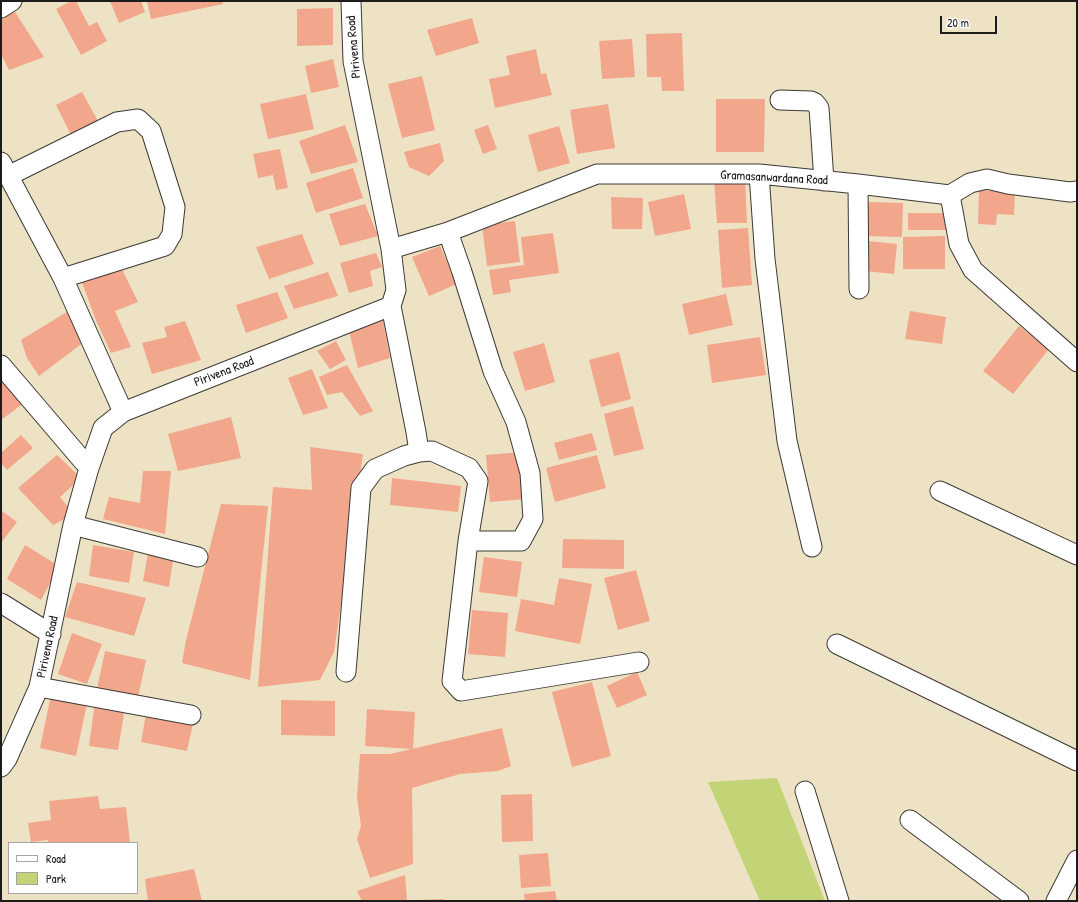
<!DOCTYPE html>
<style>
body{margin:0}
#map{position:relative;width:1078px;height:902px;overflow:hidden;background:#eee2c4;font-family:"Patrick Hand",sans-serif}
canvas{display:block}
.frame{position:absolute;inset:0;border:2px solid #1c1c1c;pointer-events:none}
.legend{position:absolute;left:8px;top:842px;width:130px;height:52px;box-sizing:border-box;background:#fff;border:1px solid #a4a4a4;margin:0;padding:5px 7px;list-style:none;font-size:12px;color:#1c1c1c}
.legend li{display:flex;align-items:center;gap:8px;height:20px}
.legend b{width:20px;border:1px solid #a4a4a4}
.scale{position:absolute;left:940px;top:16px;width:57px;height:18px;box-sizing:border-box;border:2px solid #1c1c1c;border-top:0;padding-left:5px;font-size:12px;line-height:14px;white-space:nowrap;color:#1c1c1c;-webkit-text-stroke:3px #fff;paint-order:stroke}
</style>
<div id="map">
<canvas width="1078" height="902"></canvas>
<div class="frame"></div>
<ul class="legend">
<li><b style="height:5px;background:#fff"></b>Road</li>
<li><b style="height:11px;background:#c3d476"></b>Park</li>
</ul>
<div class="scale">20 m</div>
</div>
<script>
const ctx = document.querySelector('canvas').getContext('2d');
ctx.lineJoin = 'round';
function fill(path, color) { ctx.fillStyle = color; ctx.fill(path, 'evenodd'); }
function stroke(path, color, width, dash) { ctx.strokeStyle = color; ctx.lineWidth = width; ctx.lineCap = dash ? 'butt' : 'round'; ctx.setLineDash(dash || []); ctx.stroke(path); }
function drawText(font, color, halo, rows, align = 'center') {
  ctx.font = font + ' "Patrick Hand",sans-serif'; ctx.lineWidth = 3.5; ctx.setLineDash([]); ctx.textBaseline = 'middle'; ctx.strokeStyle = halo; ctx.fillStyle = color; for (const [text, x, y, turn = 0] of rows) {
    ctx.save(); ctx.translate(x, y); ctx.rotate((+turn || 0) * Math.PI / 180); ctx.textAlign = isNaN(turn) ? turn : align; if (halo) ctx.strokeText(text, 0, 0); ctx.fillText(text, 0, 0); ctx.restore();
  }
}
fill(new Path2D(`
 M777 778 825 901H760L708 782Z`), '#c3d476');
fill(new Path2D(`
 M71 1H76L89 26 97 22 107 41 81 55 56 9Z
 M110 1H141L145 12 119 23Z
 M147 1H222L223 4 151 19Z
 M333 8V45L297 46V9Z
 M15 12 44 57 9 70 1 54V18Z
 M472 18 479 43 436 56 427 30Z
 M682 33 684 91H662L661 77H647L646 34Z
 M632 39 635 77 602 79 599 41Z
 M536 49 541 74 546 73 552 95 495 108 489 79 510 75 506 56Z
 M333 59 339 87 311 93 305 66Z
 M422 76 435 130 402 138 388 84Z
 M82 92 98 121 71 135 56 105Z
 M306 94 314 129 268 139 260 104Z
 M716 99H765L764 152H716Z
 M608 104 615 148 577 154 570 110Z
 M345 125 358 162 311 174 299 141Z
 M488 125 497 149 483 154 474 130Z
 M559 126 570 163 538 172 528 135Z
 M440 143 444 161 429 176 409 167 404 152Z
 M280 149 288 188 276 190 273 175 258 178 253 154Z
 M353 168 363 198 316 213 306 183Z
 M745 177 747 223H717L714 179Z
 M979 190 1015 192 1014 215 997 214 996 225 978 224Z
 M684 194 691 229 655 236 648 202Z
 M611 197 643 198 642 229H612Z
 M868 202 903 203 902 237 867 236Z
 M365 204 378 236 340 246 329 214Z
 M908 213H946V230H908Z
 M515 221 520 262 487 266 482 225Z
 M748 228 752 285 722 288 718 230Z
 M553 233 559 273 509 280 511 292 493 295 489 270 524 265 521 237Z
 M302 234 314 264 269 279 256 247Z
 M945 236V269H903V237Z
 M868 241 897 244 894 274 865 271Z
 M440 246 457 284 429 296 412 257Z
 M376 253 382 267 370 271 373 286 349 293 340 263Z
 M119 263 138 302 115 311 131 347 111 353 95 318 80 277Z
 M328 272 338 296 294 309 284 286Z
 M277 292 288 318 246 333 236 305Z
 M726 294 733 325 689 335 682 304Z
 M70 310 84 342 39 376 27 358 21 340Z
 M910 311 946 317 942 344 905 339Z
 M185 321 201 360 152 374 142 343 167 337 164 327Z
 M383 321 390 358 358 368 348 327Z
 M1019 326 1049 349 1013 394 983 371Z
 M760 337 766 375 712 383 707 345Z
 M336 341 346 360 330 369 317 351Z
 M544 343 555 382 525 391 513 352Z
 M619 352 631 399 601 407 589 360Z
 M347 365 373 411 360 416 342 392 327 395 319 377Z
 M1 369 28 400 1 420Z
 M312 369 328 408 303 415 288 378Z
 M633 406 644 449 614 456 604 414Z
 M231 417 241 458 178 471 168 434Z
 M592 433 597 450 559 460 554 443Z
 M21 435 33 448 7 470 1 463V453Z
 M310 447 363 454 334 652 320 680 258 687 273 487 312 490Z
 M521 452 526 499 490 502 486 455Z
 M57 455 81 478 60 497 74 514 53 525 18 488Z
 M597 455 606 488 555 502 546 468Z
 M143 471H171L165 534 103 519 109 497 140 503Z
 M392 478 461 486 458 512 390 505Z
 M221 504 268 506 250 680 182 663 186 640Z
 M1 511H2L17 522 1 543Z
 M563 539 624 540V569L562 568Z
 M25 545 59 566 41 600 7 579Z
 M93 545 134 552 129 583 89 576Z
 M148 554 173 561 169 587 143 581Z
 M484 557 522 562 517 597 479 592Z
 M636 570 650 621 618 630 604 578Z
 M559 578 592 584 580 644 515 631 521 599 554 605Z
 M77 582 146 598 134 636 65 617Z
 M472 610 508 613 505 657 468 654Z
 M72 633 102 644 87 684 58 674Z
 M105 651 146 660 138 697 97 689Z
 M637 672 647 695 617 708 607 686Z
 M592 682 611 756 572 767 552 692Z
 M51 695 87 703 76 756 40 748Z
 M281 700 335 701V736L281 735Z
 M95 703 125 708 118 750 89 746Z
 M367 709 415 712 413 749 365 746Z
 M146 714 193 723 187 751 141 742Z
 M502 728 511 766 498 771 460 774 412 788 413 864 370 878 357 839 361 826 357 798 360 754H390Z
 M532 794 533 841 502 842 501 795Z
 M98 796 100 809 126 807 130 843H48V840L31 842 28 823 51 820 49 801Z
 M548 853 551 886 521 888 519 855Z
 M194 869 202 901H148L145 879Z
 M405 875 407 901H362L357 891Z
 M555 891 557 901H525L524 894Z
 M443 899 444 901H419V900Z`), '#f2a68c');
const minor = new Path2D(`
 M1 8 12 1
 M780 100 811 101 815 103 819 108 824 181
 M1 162 63 278 123 412
 M759 174 765 259 787 441 812 547
 M8 176 117 122 138 119 151 131 175 207 172 234 165 246 63 278
 M858 184 859 289
 M950 195 970 183 987 179 1008 184 1070 192 1077 191
 M391 249 448 232 597 174H759L858 184 950 195 959 244 973 270 1077 362
 M391 306 416 432 419 452
 M1 365 89 468
 M940 491 1077 555
 M73 525 198 557
 M468 541 452 681 461 691 639 662
 M1 603 51 634
 M837 644 1077 761
 M346 672 361 488 375 469 404 456 419 452 432 451 469 468 478 481 468 541H521L533 519 530 473 516 422 493 371 462 272 448 232
 M39 687 191 715
 M1 767 7 759 39 687 73 525 89 468 103 428 123 412 391 306 396 290 391 249 353 61 351 1
 M805 791 839 901
 M910 820 1019 901
 M1056 901 1077 860`);
stroke(minor, '#3c3a35', 21);
stroke(minor, '#fff', 19);
drawText('13px', '#1c1c1c', '#fff', [
 ["Pirivena Road",354,47,-95],
 ["Gramasanwardana Road",774,178,3],
 ["Pirivena Road",224,372,-21],
 ["Pirivena Road",48,647,-78]
]);
</script>
